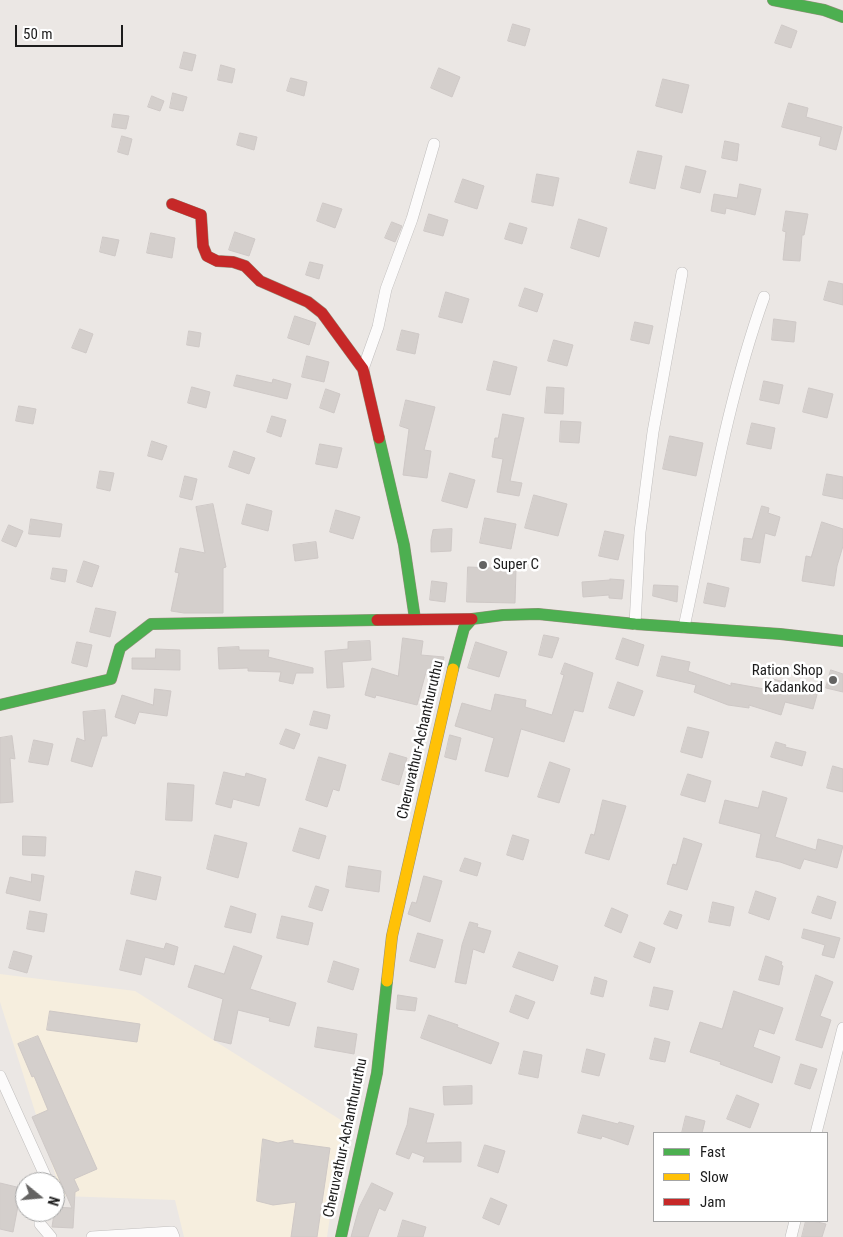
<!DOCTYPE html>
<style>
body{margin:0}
#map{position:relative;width:843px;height:1237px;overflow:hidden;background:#ebe7e4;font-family:"Roboto Condensed",sans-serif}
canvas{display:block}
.legend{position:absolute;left:653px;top:1132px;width:175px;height:90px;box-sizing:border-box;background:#fff;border:1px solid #a4a4a4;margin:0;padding:6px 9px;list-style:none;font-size:15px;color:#1c1c1c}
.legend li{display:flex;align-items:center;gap:10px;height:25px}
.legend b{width:25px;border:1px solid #a4a4a4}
.north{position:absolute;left:15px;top:1172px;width:50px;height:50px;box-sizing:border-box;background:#fff;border:1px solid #a4a4a4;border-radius:50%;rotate:107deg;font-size:14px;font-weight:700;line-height:20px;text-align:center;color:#1c1c1c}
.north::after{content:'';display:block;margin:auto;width:18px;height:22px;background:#646362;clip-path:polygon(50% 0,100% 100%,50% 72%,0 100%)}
.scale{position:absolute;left:15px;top:25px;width:108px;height:22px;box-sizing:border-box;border:2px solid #1c1c1c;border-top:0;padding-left:6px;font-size:15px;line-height:18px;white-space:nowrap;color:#1c1c1c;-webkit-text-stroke:4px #fff;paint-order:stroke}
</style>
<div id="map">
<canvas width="843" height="1237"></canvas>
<ul class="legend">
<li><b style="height:6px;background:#4caf50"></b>Fast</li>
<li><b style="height:6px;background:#ffc107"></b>Slow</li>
<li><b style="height:6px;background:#c62828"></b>Jam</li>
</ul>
<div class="north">N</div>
<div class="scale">50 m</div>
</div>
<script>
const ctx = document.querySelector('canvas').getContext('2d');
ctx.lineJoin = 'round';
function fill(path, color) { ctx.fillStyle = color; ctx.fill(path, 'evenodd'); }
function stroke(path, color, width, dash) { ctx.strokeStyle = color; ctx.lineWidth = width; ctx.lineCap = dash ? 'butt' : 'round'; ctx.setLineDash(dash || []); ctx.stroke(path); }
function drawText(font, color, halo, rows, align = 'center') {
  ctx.font = font + ' "Roboto Condensed",sans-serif'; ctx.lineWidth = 5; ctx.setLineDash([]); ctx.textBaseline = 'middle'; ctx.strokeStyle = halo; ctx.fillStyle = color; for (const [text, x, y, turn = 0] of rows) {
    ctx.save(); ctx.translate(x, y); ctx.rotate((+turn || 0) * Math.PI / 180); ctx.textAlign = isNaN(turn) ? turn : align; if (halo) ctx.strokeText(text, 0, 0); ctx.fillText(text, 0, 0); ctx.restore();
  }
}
fill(new Path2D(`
 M0 974 135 991 344 1122 327 1237H184L175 1200 62 1196 0 1002Z`), '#f6eede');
const building = new Path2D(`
 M513 24 530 29 525 46 508 41Z
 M782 25 797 31 791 48 775 43Z
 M184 52 196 55 192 71 180 68Z
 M221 65 235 69 232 83 218 80Z
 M439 68 460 77 452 97 431 88Z
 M291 78 307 82 304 96 287 91Z
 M663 79 689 85 682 113 656 106Z
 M173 93 187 97 183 111 170 108Z
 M152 96 164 101 160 111 148 107Z
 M789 103 808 108 806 117 842 127 836 150 819 145 821 137 782 127Z
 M114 114 129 116 126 129 112 127Z
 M240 133 257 137 254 150 237 145Z
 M122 136 132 139 128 155 118 152Z
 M725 141 739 144 737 161 722 158Z
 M638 151 662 156 655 189 630 183Z
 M686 166 706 171 700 193 681 188Z
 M537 174 559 178 553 206 532 202Z
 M463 179 484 186 477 209 455 202Z
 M740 184 761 189 755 215 726 208 725 214 711 211 714 194 737 198Z
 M323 203 342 209 335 228 317 221Z
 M786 211 808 214 804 235H802L800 261 783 260 786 232 783 231Z
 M429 214 448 220 443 236 424 231Z
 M579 219 607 228 599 257 571 248Z
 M392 222 402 226 395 242 385 238Z
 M510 223 527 228 522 244 505 239Z
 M235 232 255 239 249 256 229 250Z
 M151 233 175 238 172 258 147 253Z
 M103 237 119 240 115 256 100 252Z
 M310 262 323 265 319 279 306 275Z
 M829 281 843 284V305L824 300Z
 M525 288 543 294 537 312 519 306Z
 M446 292 469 299 462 323 439 317Z
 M295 316 316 323 309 345 288 338Z
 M774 319 796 322 794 342 772 340Z
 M635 322 653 326 649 344 631 340Z
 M80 329 93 334 86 353 72 348Z
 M402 330 419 334 415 354 397 350Z
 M189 331 201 333 199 347 187 345Z
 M554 340 573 345 567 366 548 361Z
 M307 356 329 362 324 382 302 377Z
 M494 361 517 367 510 395 487 390Z
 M237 375 272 383 273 379 291 384 287 399 234 386Z
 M764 381 783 385 779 404 760 400Z
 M192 387 210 392 206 408 188 403Z
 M547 387 564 388 563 414 545 413Z
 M809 388 833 394 827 418 803 412Z
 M326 389 340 394 334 413 320 408Z
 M406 400 435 407 424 450 431 451 427 478 403 475 409 429 400 426Z
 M19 406 36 409 33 424 16 421Z
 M503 414 524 418 510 481 522 483 519 496 497 492 503 459 492 457 495 438H498Z
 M272 416 286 420 281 437 267 432Z
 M561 421 581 422 579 443 560 442Z
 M752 423 775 428 771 449 747 444Z
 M670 436 703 443 696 476 663 469Z
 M152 441 167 446 162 460 148 456Z
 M320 444 342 448 337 468 316 464Z
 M234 451 255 458 249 474 229 467Z
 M100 471 114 473 110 491 97 488Z
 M450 473 475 480 467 508 442 501Z
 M827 474 843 477V499L823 495Z
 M185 476 197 479 192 500 180 497Z
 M534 495 567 504 558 536 525 528Z
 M213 504 226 567 223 568V613H184L171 611 179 573 175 572 180 548 205 553 196 507Z
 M247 504 272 511 268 531 242 524Z
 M762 506 769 508 768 513 780 517 775 536 765 533 760 563 741 560 744 538 752 539Z
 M336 510 360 517 353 539 330 532Z
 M485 518 516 524 511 549 480 543Z
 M31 519 62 524 60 537 29 534Z
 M822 522 843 529V546L837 566 834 586 802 581 806 556 811 557Z
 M9 525 23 531 16 547 2 541Z
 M452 529 451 551 431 552V540L433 530Z
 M605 531 624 535 618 560 599 556Z
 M316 542 318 558 295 561 293 545Z
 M84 561 99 566 92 587 77 582Z
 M468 567 516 569 515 603 467 602Z
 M53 568 67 570 65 582 51 579Z
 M610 579 624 580 622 599 609 598V595L583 597 582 582 610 580Z
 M432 581 447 583 445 602 430 600Z
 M708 583 729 588 725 607 704 603Z
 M654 585 678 586 677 602 653 596Z
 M96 608 116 612 110 637 90 632Z
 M544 635 559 638 552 658 539 655Z
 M403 638 423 641 421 655 444 657 441 673 426 672 417 705 376 695 375 698 365 695 372 668 398 676Z
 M623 638 644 645 638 666 616 659Z
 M370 641 371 660 342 662 344 687 327 688 325 651 348 649V642Z
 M77 642 92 645 87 667 72 663Z
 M476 642 507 652 499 677 468 668Z
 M239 647V650H269L268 657 313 668V673H296L293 684 279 681 281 672 248 671V668L219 669 218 648Z
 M156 649 180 650V670L132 669V658H155Z
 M662 656 690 662 688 671 731 686V683L770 690 773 679 818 691 813 709 785 702 781 715 749 705V708L728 705 694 692 696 685 657 676Z
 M565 663 593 673 583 712 574 710 564 742 521 729 508 777 485 771 494 738 455 726 462 703 491 711 495 694 526 700 525 707 552 715 564 675 561 674Z
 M831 670 843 674V692L826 688Z
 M618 682 643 691 634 716 609 708Z
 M155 689 171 691 167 716 139 712 135 724 115 717 122 695 153 705Z
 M105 710 107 736H102L92 767 71 761 77 738 85 741 83 712Z
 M314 711 330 715 327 729 310 725Z
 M688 727 709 732 702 758 681 752Z
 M286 729 300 734 294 749 280 744Z
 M450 735 461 738 456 760 445 757Z
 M12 736 15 759 10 758 13 802 0 803V738Z
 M34 740 53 744 48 765 29 762Z
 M776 742 786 745 785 747 806 752 802 766 771 757Z
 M390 753 407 758 399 785 382 780Z
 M319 757 346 765 339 791 333 789 327 807 306 800Z
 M550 762 570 769 559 803 538 797Z
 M833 766 843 769V792L827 788Z
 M224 772 245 777 246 773 266 779 259 806 233 799 231 808 216 804Z
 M688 774 711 781 705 802 681 795Z
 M168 783 194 785 192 821 166 820Z
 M763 791 787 798 775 837 816 850 818 839 843 846 837 868 804 859 800 869 780 862 756 857 761 834 719 823 725 800 758 808Z
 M603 800 626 806 609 860 585 853 591 834 594 835Z
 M300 828 326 836 319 859 293 851Z
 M215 835 247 843 238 878 207 869Z
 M513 835 529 840 523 860 507 855Z
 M23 836 46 837 45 856 23 855Z
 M684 838 702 844 687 890 667 884 673 864 676 865Z
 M465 858 481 863 477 876 460 871Z
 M349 866 381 871 379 892 346 887Z
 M136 871 161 877 156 900 131 894Z
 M32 874 44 876 40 901 6 893 10 877 31 882Z
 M424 876 442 881 430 922 408 914 412 902 416 903Z
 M316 886 329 890 322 911 309 907Z
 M756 891 776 898 769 920 749 913Z
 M818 896 836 902 831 919 812 913Z
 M713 902 734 907 730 926 709 922Z
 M231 906 256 914 251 933 225 927Z
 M612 908 628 915 621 933 605 926Z
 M30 911 47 914 44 932 27 929Z
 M670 911 682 915 677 929 664 924Z
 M282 916 313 923 308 945 277 938Z
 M470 922 478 924 477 927 491 931 484 953 473 949 466 984 455 982 462 945Z
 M804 929 840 938 834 958 822 955 825 945 802 938Z
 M418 933 443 940 435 968 410 961Z
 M127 940 164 949 166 943 178 947 174 965 145 957 141 975 120 970Z
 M640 942 655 948 650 963 634 957Z
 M234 946 262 956 250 989 296 1003 289 1026 269 1021 270 1018 238 1010 231 1044 214 1040 223 999 188 987 195 965 224 974Z
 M14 951 32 956 27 973 9 968Z
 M519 952 558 966 553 981 513 967Z
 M766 956 782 962 781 965 783 966 779 985 759 980Z
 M334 961 359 969 353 990 328 982Z
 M816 975 833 982 820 1016 831 1020 822 1048 796 1040Z
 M595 977 607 981 603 997 591 994Z
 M654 987 673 991 668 1010 650 1006Z
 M734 991 783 1008 774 1034 759 1029 753 1047 780 1057 772 1083 720 1064 721 1062 690 1052 700 1022 722 1029Z
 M398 995 417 998 415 1011 397 1009Z
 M516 995 535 1002 528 1019 510 1012Z
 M50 1011 140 1024 137 1042 47 1030Z
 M429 1015 458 1025 457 1027 499 1043 491 1064 421 1038Z
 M318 1027 357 1034 354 1054 315 1047Z
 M38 1036 97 1169 74 1179 79 1190 75 1192 73 1228 52 1227 55 1207 72 1208 32 1117 48 1110 34 1076 32 1077 18 1044Z
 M655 1038 670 1042 665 1062 650 1059Z
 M587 1049 605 1054 599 1076 582 1072Z
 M524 1051 542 1055 538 1078 519 1074Z
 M801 1064 817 1069 810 1089 795 1084Z
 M472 1086V1104L444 1105 443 1087Z
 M737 1095 759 1104 750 1128 727 1119Z
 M410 1108 434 1114 426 1143 461 1142V1162H423L425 1157 412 1152 409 1159 396 1154 407 1125Z
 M583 1115 618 1124 619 1122 634 1126 628 1145 602 1136 601 1139 578 1133Z
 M686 1116 705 1121 702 1133H682Z
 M263 1139 278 1143 293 1140V1143L330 1148 317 1237H291L296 1202 273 1205 257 1201Z
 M485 1145 505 1151 498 1173 478 1166Z
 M0 1183 25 1189V1207L18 1206 13 1232 0 1229Z
 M372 1183 393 1193 385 1211 379 1208 368 1237H351L359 1208Z
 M491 1198 507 1205 499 1225 483 1218Z
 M403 1220 426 1227 423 1237H398Z
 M806 1221H813L826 1224 822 1237H802Z`);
fill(building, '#d4cfcc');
stroke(building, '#cec8c6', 1);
const street = new Path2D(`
 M363 369 378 327 386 289 412 219 434 144
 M635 624 640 532 653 432 682 273
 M684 627C708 517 726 403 764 297
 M0 1076 48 1182
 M816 1133 843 1028
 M40 1212V1224L51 1237
 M92 1237 172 1232 174 1237
 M791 1237 795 1221`);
const fast = new Path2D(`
 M773 0 824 10 843 17
 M379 438 404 545 415 619
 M453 669 464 628 472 619 503 615 538 614 635 624 780 634 843 641
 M0 705 111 679 120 648 151 624 377 620
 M341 1237 377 1073 387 981`);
const slow = new Path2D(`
 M387 981 392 936 453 669`);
const jam = new Path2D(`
 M172 204 201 215 203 246 207 256 217 261 233 262 245 266 260 281 308 302 322 313 363 369 379 438
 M377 620 472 619`);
stroke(street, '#c0bebd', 12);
stroke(fast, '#968f7c', 12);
stroke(slow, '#968f7c', 12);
stroke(jam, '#968f7c', 12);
stroke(street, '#fcfbfb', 11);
stroke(fast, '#4caf50', 11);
stroke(slow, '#ffc107', 11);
stroke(jam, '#c62828', 11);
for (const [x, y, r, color] of [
 [483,565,5,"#646362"],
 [833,680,5,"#646362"]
]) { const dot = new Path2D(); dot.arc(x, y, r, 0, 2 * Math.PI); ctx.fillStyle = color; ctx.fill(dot); stroke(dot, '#fff', 2); }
drawText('15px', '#1c1c1c', '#fff', [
 ["Super C",493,565],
 ["Ration Shop",823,671,"right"],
 ["Kadankod",823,688,"right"]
], 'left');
drawText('15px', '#1c1c1c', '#fff', [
 ["Cheruvathur-Achanthuruthu",421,740,-77],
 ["Cheruvathur-Achanthuruthu",346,1138,-78]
]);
</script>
